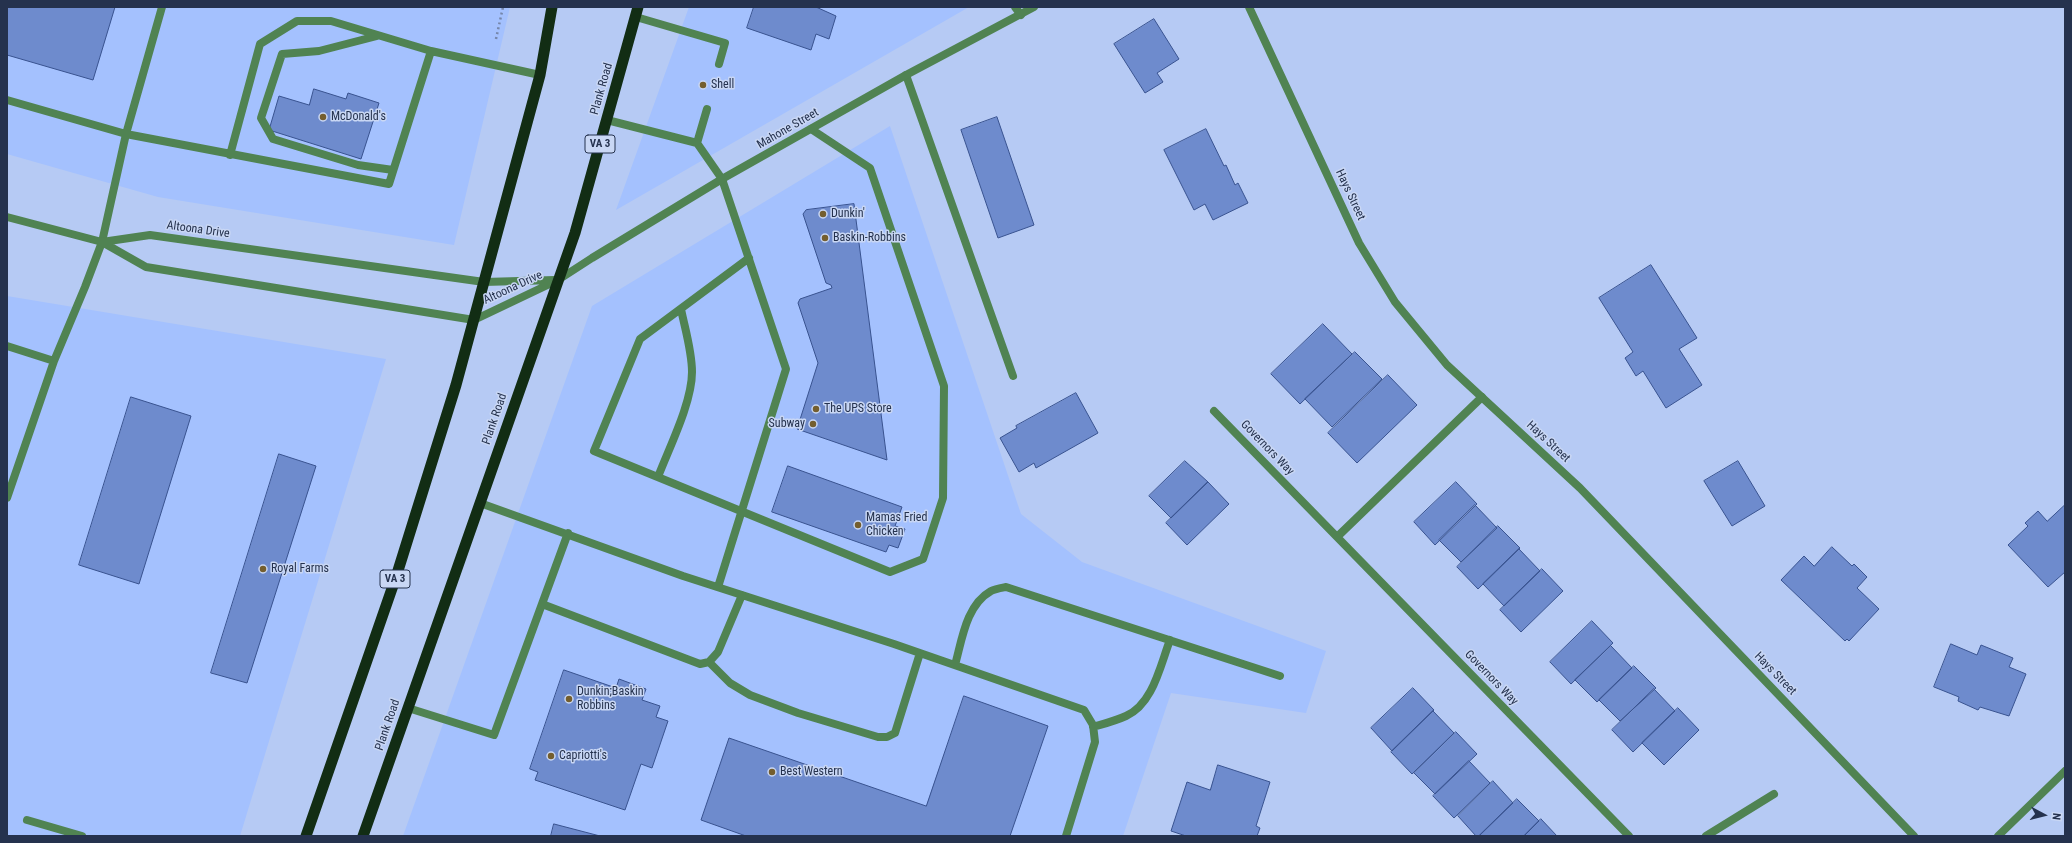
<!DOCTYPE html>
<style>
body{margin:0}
#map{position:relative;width:2072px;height:843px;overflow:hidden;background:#b6caf4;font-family:"Roboto Condensed",sans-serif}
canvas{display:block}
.frame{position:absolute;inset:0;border:8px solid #25324e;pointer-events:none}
.north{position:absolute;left:2024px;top:795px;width:40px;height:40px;-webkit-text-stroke:3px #c9d7f4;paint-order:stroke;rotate:97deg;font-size:11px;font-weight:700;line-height:16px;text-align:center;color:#25324e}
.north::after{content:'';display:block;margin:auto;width:14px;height:18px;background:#25324e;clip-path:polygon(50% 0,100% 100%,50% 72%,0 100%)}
</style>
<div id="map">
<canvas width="2072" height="843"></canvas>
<div class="frame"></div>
<div class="north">N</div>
</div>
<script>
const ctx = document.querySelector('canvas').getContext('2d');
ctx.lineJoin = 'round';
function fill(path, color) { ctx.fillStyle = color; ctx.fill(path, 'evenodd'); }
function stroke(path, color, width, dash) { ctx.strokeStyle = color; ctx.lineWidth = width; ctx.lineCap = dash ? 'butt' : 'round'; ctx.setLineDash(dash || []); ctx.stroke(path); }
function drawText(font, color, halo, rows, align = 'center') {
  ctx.font = font + ' "Roboto Condensed",sans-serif'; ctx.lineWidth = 3; ctx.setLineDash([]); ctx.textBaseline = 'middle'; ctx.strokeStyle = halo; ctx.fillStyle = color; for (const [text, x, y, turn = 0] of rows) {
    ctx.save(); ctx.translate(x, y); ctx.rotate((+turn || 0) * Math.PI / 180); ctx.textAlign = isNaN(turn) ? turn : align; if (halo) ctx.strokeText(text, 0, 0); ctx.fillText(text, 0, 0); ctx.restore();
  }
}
fill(new Path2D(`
 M7 7H510L454 245 158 197 7 154Z
 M689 7H969L616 210Z
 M890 126 1021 514 1082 562 1326 651 1306 713 1171 693 1123 836H403L592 306Z
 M7 296 386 359 240 836H7Z`), '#a4c1fe');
const building = new Path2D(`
 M7 7H115L93 80 7 55Z
 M754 7H816L836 16 829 39 816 34 811 50 747 28Z
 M1154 19 1179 59 1157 73 1163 82 1145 93 1114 44Z
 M314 89 346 99 348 93 379 103 361 159 269 130 279 96 309 105Z
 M997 117 1034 225 998 238 961 130Z
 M1206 129 1224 166 1226 165 1235 185 1238 183 1248 203 1213 220 1205 204 1194 210 1164 150Z
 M854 204 887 460 797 429 818 363 798 303 800 299 832 288 831 285 826 283 803 214 806 210Z
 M1651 265 1697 338 1679 349 1702 385 1666 408 1643 371 1636 376 1625 358 1633 352 1599 298Z
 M1323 324 1352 354 1300 404 1271 374Z
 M1355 352 1382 379 1332 427 1305 399Z
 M1388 375 1417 405 1357 463 1328 433Z
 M1076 393 1098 433 1036 468 1034 463 1019 472 1000 438 1017 428 1016 426Z
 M131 397 191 416 139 584 79 565Z
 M279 454 316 466 247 683 211 673Z
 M1185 461 1208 482 1171 518 1149 496Z
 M1738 461 1765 506 1732 526 1704 481Z
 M788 466 902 507 895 526 905 529 898 548 889 545 886 552 772 512Z
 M1208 482 1229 504 1187 545 1166 523Z
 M1456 482 1477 504 1435 545 1414 522Z
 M1475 505 1497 528 1461 562 1439 540Z
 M2065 505V572L2048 587 2008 545 2028 526 2025 523 2038 511 2047 521Z
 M1498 526 1520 548 1478 589 1457 567Z
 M1832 547 1852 566 1854 564 1867 577 1857 588 1879 609 1849 641 1847 639 1845 641 1781 580 1804 556 1814 566Z
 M1519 549 1540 571 1504 606 1483 584Z
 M1542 569 1563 591 1521 632 1500 610Z
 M1592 621 1613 643 1571 684 1550 662Z
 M1951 644 1977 655 1981 645 2013 658 2009 667 2026 674 2009 716 1980 707 1978 710 1958 701 1959 697 1934 687Z
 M1611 646 1632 668 1597 702 1575 680Z
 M1634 666 1656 688 1620 721 1599 700Z
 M564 670 616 688 619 679 646 689 642 700 660 706 656 717 668 721 652 768 641 764 625 810 535 780 538 772 530 769Z
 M1413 688 1434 710 1392 751 1371 728Z
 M1654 689 1675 711 1633 752 1612 730Z
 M964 696 1048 726 1010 836H746L701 820 729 738 926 806Z
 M1678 708 1699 730 1664 765 1642 743Z
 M1433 711 1454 733 1412 774 1391 752Z
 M1456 732 1477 754 1435 794 1414 773Z
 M1469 761 1490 783 1454 818 1433 796Z
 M1218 765 1270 782 1256 826 1260 828 1257 836H1186L1171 831 1187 782 1210 790Z
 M1493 781 1513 803 1479 836H1476L1458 816Z
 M1517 799 1539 821 1524 836H1479Z
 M1541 819 1557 836H1524Z
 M554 824 600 836H551Z`);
fill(building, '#6e8bcd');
stroke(building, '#395390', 1);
stroke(new Path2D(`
 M496 39 503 7`), '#7586aa', 2.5, [2, 3]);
stroke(new Path2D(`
 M1015 7 1021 15
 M636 17 725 43 719 64
 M377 36 319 51 282 54 261 118 273 139 358 165 393 170
 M906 75 1013 376
 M7 100 126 134 389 184 431 51
 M707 109 697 143 722 179 786 369 718 587
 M607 120 697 143
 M230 155 260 44 297 21H331L431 51 540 75
 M749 258 640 339 594 451 890 572 923 559 943 498 944 386 870 168 811 129
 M7 346 54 361
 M1214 411 1629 836
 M658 477C669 448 692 403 692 372 692 351 685 329 681 309
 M7 498 54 361 85 287 102 242 126 134 162 7
 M480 503 683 576 894 644 1084 710 1093 725 1095 742 1066 836
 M1337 537 1482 397
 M542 604 700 664 709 662 718 652 742 595
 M709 662 730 683 750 695 798 713 878 737H887L895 733 920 653
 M955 665C962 640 966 605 991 591 995 589 1001 588 1006 587L1280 676
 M408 708 494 735 568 533
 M1093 727C1103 724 1115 721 1126 716 1153 704 1160 666 1170 640
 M27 820 82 836
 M1706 836 1774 794`), '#508352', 8);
stroke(new Path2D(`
 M1249 7 1359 243 1395 302 1447 365 1580 488 1914 836
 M7 217 102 242 146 267 474 320 558 280 592 258 722 179 906 75 1034 7
 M102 242 150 235 484 282 555 280
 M1998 836 2065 771`), '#508352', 8);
stroke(new Path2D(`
 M306 836 396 577 456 385 540 75 552 7
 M363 836 575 233 638 7`), '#122d14', 11);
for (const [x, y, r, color] of [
 [703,85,4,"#745e2e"],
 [323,117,4,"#745e2e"],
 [823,214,4,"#745e2e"],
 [825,238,4,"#745e2e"],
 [816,409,4,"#745e2e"],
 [813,424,4,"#745e2e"],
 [858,525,4,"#745e2e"],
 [263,569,4,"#745e2e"],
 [569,699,4,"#745e2e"],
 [551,756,4,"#745e2e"],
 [772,772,4,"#745e2e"]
]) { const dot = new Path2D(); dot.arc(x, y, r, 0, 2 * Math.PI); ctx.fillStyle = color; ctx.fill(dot); stroke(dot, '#c9d7f4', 1.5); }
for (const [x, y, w] of [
 [600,144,30],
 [395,579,30]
]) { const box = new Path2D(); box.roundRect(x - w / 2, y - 9, w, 18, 3); ctx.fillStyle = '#c9d7f4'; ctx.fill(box); stroke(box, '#25324e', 1); }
drawText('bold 11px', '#25324e', null, [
 ["VA 3",600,144],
 ["VA 3",395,579]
]);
drawText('12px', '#25324e', '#c9d7f4', [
 ["Shell",711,85],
 ["McDonald's",331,117],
 ["Dunkin'",831,214],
 ["Baskin-Robbins",833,238],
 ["The UPS Store",824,409],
 ["Subway",805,424,"right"],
 ["Mamas Fried",866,518],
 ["Chicken",866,532],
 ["Royal Farms",271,569],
 ["Dunkin;Baskin",577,692],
 ["Robbins",577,706],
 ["Capriotti's",559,756],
 ["Best Western",780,772]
], 'left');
drawText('12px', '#25324e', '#c9d7f4', [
 ["Plank Road",602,89,-74],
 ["Mahone Street",788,129,-30],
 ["Hays Street",1350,195,65],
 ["Altoona Drive",198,230,8],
 ["Altoona Drive",513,288,-25],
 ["Plank Road",495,419,-71],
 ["Hays Street",1548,442,43],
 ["Governors Way",1267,448,46],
 ["Hays Street",1775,674,46],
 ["Governors Way",1491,678,46],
 ["Plank Road",388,725,-71]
]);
</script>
